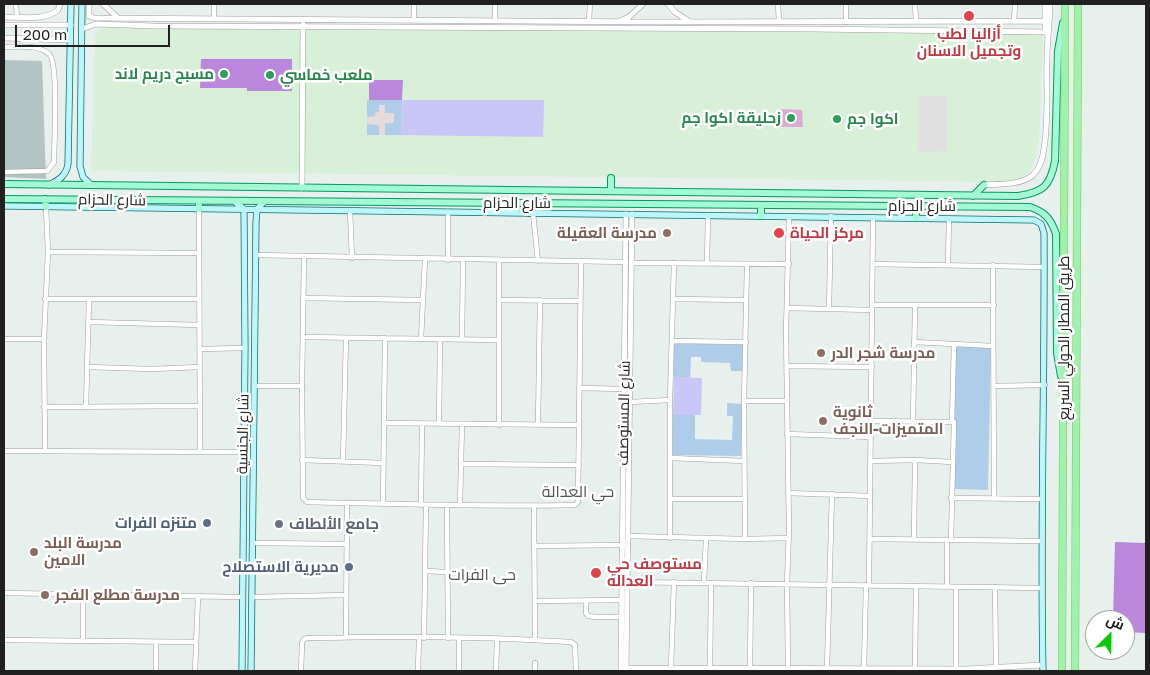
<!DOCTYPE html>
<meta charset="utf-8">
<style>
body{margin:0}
#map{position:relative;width:1150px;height:675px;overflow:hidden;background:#e7f0ed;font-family:"Golos Text",Cairo,sans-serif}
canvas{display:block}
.frame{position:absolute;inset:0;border:5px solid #202020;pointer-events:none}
.north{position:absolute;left:1085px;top:610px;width:50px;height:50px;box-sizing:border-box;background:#fff;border:1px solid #a6a6a6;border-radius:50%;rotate:23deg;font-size:14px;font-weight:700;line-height:20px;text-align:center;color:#202020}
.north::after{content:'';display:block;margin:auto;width:18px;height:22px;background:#09ca06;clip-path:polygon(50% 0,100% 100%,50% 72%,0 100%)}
.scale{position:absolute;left:15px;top:25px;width:155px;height:22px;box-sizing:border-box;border:2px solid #202020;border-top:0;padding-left:6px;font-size:15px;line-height:18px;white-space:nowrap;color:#202020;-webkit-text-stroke:4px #fff;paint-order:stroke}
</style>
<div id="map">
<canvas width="1150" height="675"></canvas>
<div class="frame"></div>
<div class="north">ش</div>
<div class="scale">200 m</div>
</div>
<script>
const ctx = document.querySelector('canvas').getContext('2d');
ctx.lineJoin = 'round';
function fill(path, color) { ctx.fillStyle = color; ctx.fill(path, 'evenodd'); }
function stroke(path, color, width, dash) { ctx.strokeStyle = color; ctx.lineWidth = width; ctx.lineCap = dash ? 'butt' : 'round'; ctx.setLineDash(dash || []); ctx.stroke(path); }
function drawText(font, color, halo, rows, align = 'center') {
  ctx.font = font + ' "Golos Text",Cairo,sans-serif'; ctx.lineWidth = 5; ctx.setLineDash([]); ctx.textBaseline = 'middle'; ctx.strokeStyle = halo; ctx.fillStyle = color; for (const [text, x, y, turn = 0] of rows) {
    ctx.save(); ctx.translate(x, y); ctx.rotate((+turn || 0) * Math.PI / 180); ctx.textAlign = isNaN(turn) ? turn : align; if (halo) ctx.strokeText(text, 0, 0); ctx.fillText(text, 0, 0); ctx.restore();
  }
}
fill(new Path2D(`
 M122 26 1043 33 1039 138 1036 158 1029 172 1015 183 986 189H981L975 182 923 181 91 171 95 35 100 28Z`), '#d7f0d7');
fill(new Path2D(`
 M4 60 42 61 46 179 4 177Z`), '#b2c5c4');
fill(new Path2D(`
 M367 100H402L401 135H367Z
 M674 343 744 345 743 371H731L730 363 701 362V357H691L690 378 674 377Z
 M956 346 991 347 988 490 953 489Z
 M727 403 742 404 741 456 672 455 673 415H695V439L732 440 733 416H727Z`), '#afcce8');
fill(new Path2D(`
 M402 100H544L543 137 401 135Z
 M674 377 702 378 701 415H673Z`), '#c9c6f8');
fill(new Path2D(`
 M201 59H292V91H247V88H200Z
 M369 80H403L402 100H369Z
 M1115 542 1146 543V633L1125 632V620H1113Z`), '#ba87dd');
fill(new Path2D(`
 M919 96H947V151L918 152Z`), '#e0e0e0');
fill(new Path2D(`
 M379 105H385V113H394V123H385V135H379V125L367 124V117L375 116V113L379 112Z`), '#e6dbdb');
fill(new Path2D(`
 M780 109 802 110 803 127H779Z`), '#dca9d2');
const minor = new Path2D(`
 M16 4 17 17
 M414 4V20
 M495 4V20
 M778 4 779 22
 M846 4V22
 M915 4 916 21
 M214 18V4
 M589 21 590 4
 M1014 21 1015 4
 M4 47C17 47 39 44 49 54 59 62 54 145 54 162L47 171 4 172
 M199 209 200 450
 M350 211 352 258
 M533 213 538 261
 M48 252 199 253
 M255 255 626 262
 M304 257 302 386 303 498 307 502C396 504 486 507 575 505L578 502 581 262
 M448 260V212
 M499 261V425
 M631 263 789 264
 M707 263 708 215
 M873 264 1044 267
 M948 265 949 218
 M993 265 994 497
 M303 298 423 300
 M45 299H199
 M673 299 746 300
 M499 300 580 301
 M872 305H994
 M787 308 872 310
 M829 309 831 216
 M89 322 199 325
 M303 337 499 340
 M4 339H44
 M421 339 425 260
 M462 339 463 260
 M672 341 746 342
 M914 342 993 346
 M200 349 245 348
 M787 366 872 367
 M87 367 151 369 200 367
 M255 386H302
 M994 386 1045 385
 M579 388 624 389
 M744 401H787
 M630 402 670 400
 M86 406 89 299
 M44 407 200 406
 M871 421 954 422 951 540
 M913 422 915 305
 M952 422 954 344
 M384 423 579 425
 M439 424 440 339
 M538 425 540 300
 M787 434 871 437
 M4 451 243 452
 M45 451 44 339 48 252 46 207
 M670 458 744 461
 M302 460 383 463
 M343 461 346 338
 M871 461 915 460 953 462
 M461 464 579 465
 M788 493 870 496
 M951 498 1042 499
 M670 499H745
 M383 504 385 338
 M421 505 422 424
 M447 505 448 638
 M460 505 462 425
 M534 506 535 640
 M628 536 745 539 789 538
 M670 538V400L674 263
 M745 539 744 401 747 264
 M870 539 1041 541
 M914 539 915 460
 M253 543 347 544
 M534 546 623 545
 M425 571 447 572
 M627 582 1042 588
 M704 583 706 538
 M869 585 873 217
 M947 586V540
 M995 587 996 668
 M4 593 242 597
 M252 597 346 595
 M535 601 622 600
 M586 601V613L588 616 596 617H622
 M346 637 347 503
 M424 638 426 505
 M4 640 196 642
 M83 641V594
 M156 642V671
 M671 668 674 582
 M788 668 787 584 789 528 786 332 789 216
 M864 668 866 585
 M915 668 916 586
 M710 669 711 583
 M750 669 751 583
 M827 669 832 494
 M956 669V587
 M195 671 198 597
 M301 671 302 643 304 639 308 638C395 636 483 636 571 642L575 645 576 671
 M418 671 419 638
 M459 671V638
 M496 671 497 640
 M535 671V663`);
const tertiary = new Path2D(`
 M89 4V16L94 18 657 22 1045 21
 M103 4 118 18
 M668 4 675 12 690 22
 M1045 4V26L1047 34
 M4 17C20 17 45 21 58 10L60 4
 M620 21 629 17 643 4
 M4 25H71
 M82 29 96 24 154 26 812 29 1046 32
 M4 38 70 40
 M984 185C999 184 1020 185 1032 176 1040 169 1043 158 1044 148 1049 119 1046 87 1047 57 1047 39 1050 22 1050 4
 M302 188 303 24
 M626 668 965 669 1042 665
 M621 671 626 214
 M626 671 632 214`);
const secondary = new Path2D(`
 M82 4 80 166 83 177 91 185
 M49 185C59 180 66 176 68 164L71 4
 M235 202 244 209 245 348 242 671
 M4 206 1034 220 1041 224 1044 233C1045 379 1040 525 1043 671
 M251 671 256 222 257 209 264 202`);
const primary = new Path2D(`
 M611 178V191
 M4 184 1018 196C1043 192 1050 187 1055 161L1058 51 1063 23
 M973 196 984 185
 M4 199 1030 207C1045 212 1051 219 1056 234L1057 353 1061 376
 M45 199 46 207
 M199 201V209
 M504 205 529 213
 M761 216V205
 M916 218V206`);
const trunk = new Path2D(`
 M1062 671 1065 4
 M1075 671 1078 4`);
stroke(minor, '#9d9d9d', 5.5);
stroke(tertiary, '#9d9d9d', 6);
stroke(secondary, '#086c76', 7);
stroke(primary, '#049864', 8);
stroke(trunk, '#69d62c', 8);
stroke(minor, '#fff', 4.5);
stroke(tertiary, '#fff', 5);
stroke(secondary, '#bdf6f8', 5.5);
stroke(primary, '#a3f9d3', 6);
stroke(trunk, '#a2efb2', 7);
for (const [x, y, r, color] of [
 [969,16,6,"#e0444e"],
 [224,74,5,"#2e9e5b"],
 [270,75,5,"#2e9e5b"],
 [791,118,5,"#2e9e5b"],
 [837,119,5,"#2e9e5b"],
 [667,233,5,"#8d6e63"],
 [779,233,6,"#e0444e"],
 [821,353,5,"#8d6e63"],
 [823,421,5,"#8d6e63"],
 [207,523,5,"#5c6f8a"],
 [279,524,5,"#6b7280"],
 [34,552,5,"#8d6e63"],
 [349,567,5,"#5c6f8a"],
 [596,573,6,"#e0444e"],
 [45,595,5,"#8d6e63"]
]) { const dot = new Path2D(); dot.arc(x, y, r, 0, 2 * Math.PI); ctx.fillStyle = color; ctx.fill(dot); stroke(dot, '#fff', 2); }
drawText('bold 15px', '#be3a42', '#fff', [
 ["أزاليا لطب",969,34,"center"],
 ["وتجميل الاسنان",969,51,"center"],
 ["مركز الحياة",790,233],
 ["مستوصف حي",607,564],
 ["العداله",607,581]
], 'left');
drawText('bold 15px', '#27864d', '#fff', [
 ["مسبح دريم لاند",214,74],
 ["ملعب خماسي",280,75,"left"],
 ["زحليقة اكوا جم",781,118],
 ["اكوا جم",847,119,"left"]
], 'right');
drawText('15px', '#202020', '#fff', [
 ["شارع الحزام",112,200,1],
 ["شارع الحزام",517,203],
 ["شارع الحزام",922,206],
 ["طريق المطار الحولي السريع",1064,338,-90],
 ["شارع المستوصف",624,413,-89],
 ["شارع الجنسية",243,434,-89]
]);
drawText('bold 15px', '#785e54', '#fff', [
 ["مدرسة العقيلة",657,233,"right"],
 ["مدرسة شجر الدر",831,353],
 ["ثانوية",833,412],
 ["المتميزات-النجف",833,429],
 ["مدرسة البلد",44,543],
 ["الامين",44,560],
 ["مدرسة مطلع الفجر",55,595]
], 'left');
drawText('bold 15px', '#4e5e75', '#fff', [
 ["متنزه الفرات",197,523],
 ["مديرية الاستصلاح",339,567]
], 'right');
drawText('bold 15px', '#5b616d', '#fff', [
 ["جامع الألطاف",289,524]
], 'left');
drawText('16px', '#535353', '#fff', [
 ["حي العدالة",578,492],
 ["حی الفرات",482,575]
]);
</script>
